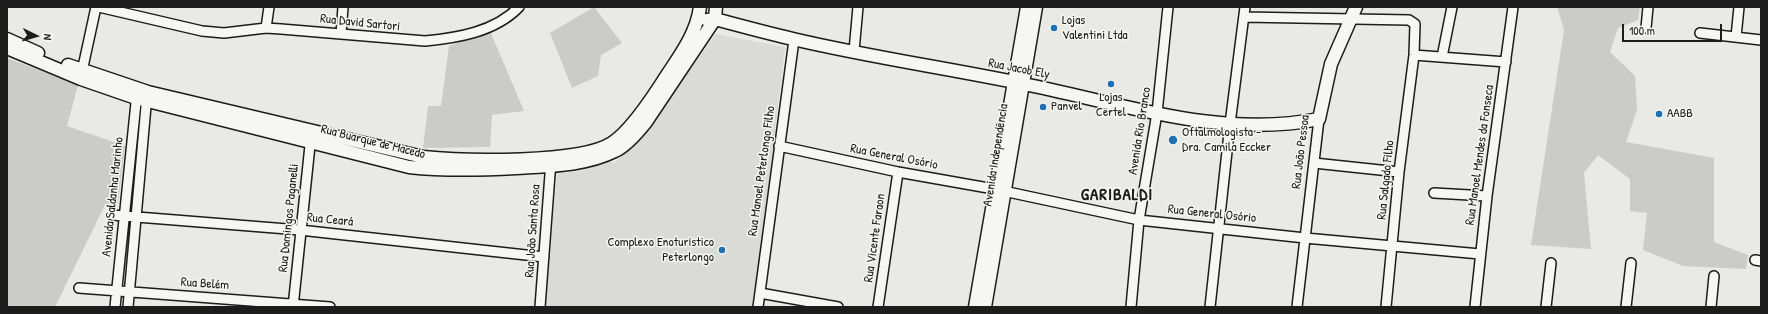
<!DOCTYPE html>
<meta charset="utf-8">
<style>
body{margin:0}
#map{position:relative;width:1768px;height:314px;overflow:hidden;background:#e9e9e5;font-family:"Patrick Hand",sans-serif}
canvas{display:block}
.frame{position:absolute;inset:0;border:8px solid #1c1c1c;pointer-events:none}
.north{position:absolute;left:16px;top:16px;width:40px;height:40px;-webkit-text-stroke:3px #f6f6f2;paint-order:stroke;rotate:95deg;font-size:11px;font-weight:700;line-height:16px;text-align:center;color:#1c1c1c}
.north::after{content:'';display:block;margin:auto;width:14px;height:18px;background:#1c1c1c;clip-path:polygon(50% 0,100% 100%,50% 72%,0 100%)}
.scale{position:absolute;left:1622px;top:24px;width:100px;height:18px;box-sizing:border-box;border:2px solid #1c1c1c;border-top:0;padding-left:5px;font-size:12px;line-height:14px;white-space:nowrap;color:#1c1c1c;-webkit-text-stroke:3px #f6f6f2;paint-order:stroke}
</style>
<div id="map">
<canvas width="1768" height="314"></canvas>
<div class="frame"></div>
<div class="north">N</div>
<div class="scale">100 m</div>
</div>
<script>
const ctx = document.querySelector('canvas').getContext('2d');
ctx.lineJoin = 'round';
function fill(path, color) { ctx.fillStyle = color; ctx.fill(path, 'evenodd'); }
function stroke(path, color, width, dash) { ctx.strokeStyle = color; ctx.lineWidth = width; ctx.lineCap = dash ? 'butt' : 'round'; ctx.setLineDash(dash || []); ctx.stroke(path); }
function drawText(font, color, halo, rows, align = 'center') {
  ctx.font = font + ' "Patrick Hand",sans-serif'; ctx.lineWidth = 3; ctx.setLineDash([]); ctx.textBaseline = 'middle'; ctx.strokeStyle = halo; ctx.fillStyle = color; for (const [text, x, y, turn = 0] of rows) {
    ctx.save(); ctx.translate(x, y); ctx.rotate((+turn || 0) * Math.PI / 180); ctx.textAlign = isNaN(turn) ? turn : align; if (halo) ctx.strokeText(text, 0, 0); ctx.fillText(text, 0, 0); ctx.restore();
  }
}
fill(new Path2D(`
 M716 34 785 47 754 307H545L557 174 581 171 610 162 615 163 645 131Z`), '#dadad6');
fill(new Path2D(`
 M594 7 622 43 601 55 598 76 572 88 550 33Z
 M1557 7H1640L1638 20 1618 28 1610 52 1635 76 1637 110 1626 142 1714 158V242L1748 255 1746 269 1683 266 1643 250 1647 213 1630 211V179L1598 155 1584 173 1591 249 1531 245 1564 30Z
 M490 31 524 111 492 115 490 147 423 148 428 106H441L449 46Z
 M7 58 78 85 67 126 125 146 118 204 105 205 55 307H7Z`), '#cbcbc7');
const minor = new Path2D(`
 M99 7 202 31 224 33 266 28 281 29 425 41C457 38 495 32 519 7
 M1244 17 1409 20 1415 24 1414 55 1399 172 1386 307
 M266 28 269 7
 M1646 28 1648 7
 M1700 33 1761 40
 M341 34 343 7
 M1736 37 1739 7
 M854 51 858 7
 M1414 55 1506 62
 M1442 57 1452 7
 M81 76 96 7
 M779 146 898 172 994 189 1139 220 1305 238 1480 254
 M1314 163 1399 172
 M1434 193 1487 196
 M112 215 300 230 544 257
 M1755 260 1761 261
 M79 288 330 307
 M760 293 838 307
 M115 307 137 93
 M128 307 147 95
 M293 307 311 136
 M540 307 551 161
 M758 307 794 40
 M878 307 898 172
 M1131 307 1139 220 1157 113 1168 7
 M1210 307 1230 124 1245 7
 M1297 307 1319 119
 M1475 307 1487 196 1513 7
 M1546 307 1551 263
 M1626 307 1631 263
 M1711 307 1714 276`);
const major = new Path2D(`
 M707 20 715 19C741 26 767 33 793 39 869 57 947 68 1024 84 1120 103 1220 139 1319 119L1331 64 1356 7
 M7 39 38 53
 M7 48 81 79 136 98 409 167C445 171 480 170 516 168 548 166 585 166 615 151 626 146 638 132 646 122L715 19 716 7
 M68 65 148 92 423 157C463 161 580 164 612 143 631 131 655 94 667 75 681 54 697 32 700 7
 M975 307 1027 7
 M985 307 1036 7`);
stroke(minor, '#1c1c1c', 12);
stroke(major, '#1c1c1c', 15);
stroke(minor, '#f6f6f2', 9);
stroke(major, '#f6f6f2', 12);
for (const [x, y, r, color] of [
 [1054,28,4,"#1f6fb2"],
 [1111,84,4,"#1f6fb2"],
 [1043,107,4,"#1f6fb2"],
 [1659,114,4,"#1f6fb2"],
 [1173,140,5,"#1f6fb2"],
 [722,250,4,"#1f6fb2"]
]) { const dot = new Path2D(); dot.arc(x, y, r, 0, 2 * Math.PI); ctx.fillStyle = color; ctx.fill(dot); stroke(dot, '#f6f6f2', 1.5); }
drawText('13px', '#1c1c1c', '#f6f6f2', [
 ["Lojas",1062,21],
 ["Valentini Ltda",1062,36],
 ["Lojas",1111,98,"center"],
 ["Certel",1111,113,"center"],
 ["Panvel",1051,107],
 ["AABB",1667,114],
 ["Oftalmologista -",1182,133],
 ["Dra. Camila Eccker",1182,148],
 ["Complexo Enoturístico",714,243,"right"],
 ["Peterlongo",714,258,"right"]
], 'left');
drawText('13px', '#1c1c1c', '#f6f6f2', [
 ["Rua David Sartori",360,23,6],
 ["Rua Jacob Ely",1019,69,11],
 ["Avenida Rio Branco",1140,131,-81],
 ["Rua Buarque de Macedo",373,142,14],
 ["Rua João Pessoa",1301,152,-83],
 ["Avenida Independência",996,155,-81],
 ["Rua Manoel Mendes da Fonseca",1480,155,-82],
 ["Rua General Osório",894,157,11],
 ["Rua Manoel Peterlongo Filho",762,171,-82],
 ["Rua Salgado Filho",1386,180,-84],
 ["Avenida Saldanha Marinho",113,197,-84],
 ["Rua General Osório",1212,214,6],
 ["Rua Domingos Paganelli",289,218,-84],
 ["Rua Ceará",330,220,6],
 ["Rua João Santa Rosa",533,231,-86],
 ["Rua Vicente Faraon",875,238,-82],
 ["Rua Belém",205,284,4]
]);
ctx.letterSpacing = '1px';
drawText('bold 17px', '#1c1c1c', '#f6f6f2', [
 ["GARIBALDI",1117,195]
]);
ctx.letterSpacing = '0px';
</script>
